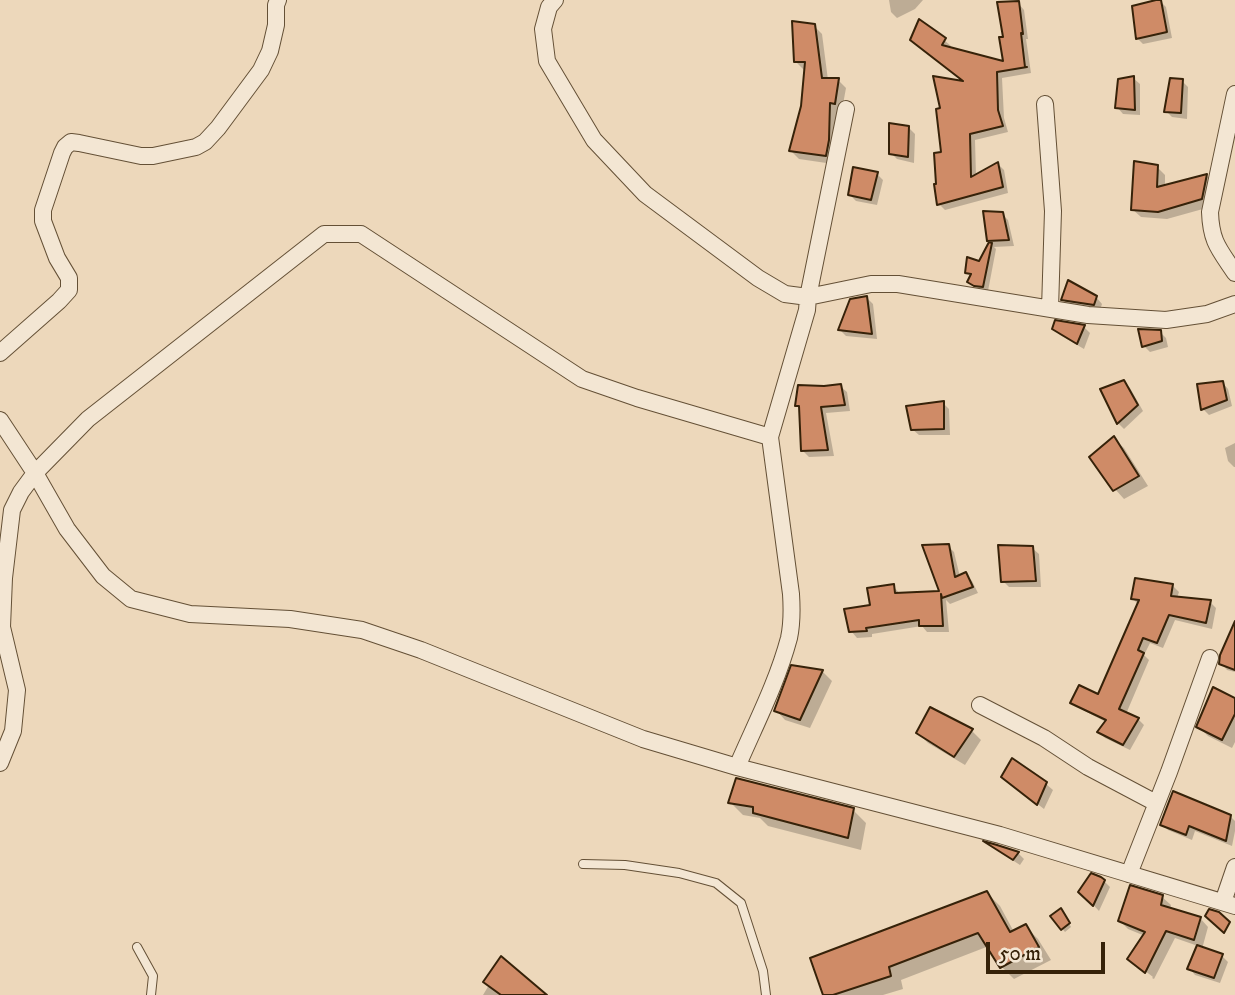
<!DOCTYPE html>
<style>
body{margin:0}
#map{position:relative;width:1235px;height:995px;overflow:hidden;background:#edd8bb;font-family:"IM FELL DW Pica",serif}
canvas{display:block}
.scale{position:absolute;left:986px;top:942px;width:119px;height:32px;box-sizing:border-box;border:4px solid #362209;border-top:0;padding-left:9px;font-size:21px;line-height:24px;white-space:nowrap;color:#362209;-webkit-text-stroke:5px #f3e6d3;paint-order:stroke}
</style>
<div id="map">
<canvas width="1235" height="995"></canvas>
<div class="scale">50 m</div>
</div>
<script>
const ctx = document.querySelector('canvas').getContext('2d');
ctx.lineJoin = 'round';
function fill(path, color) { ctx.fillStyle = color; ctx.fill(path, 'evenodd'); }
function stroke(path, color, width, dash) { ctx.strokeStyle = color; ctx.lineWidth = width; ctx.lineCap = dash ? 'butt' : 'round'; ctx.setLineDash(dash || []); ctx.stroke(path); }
fill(new Path2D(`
 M889 0H923L915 9 897 18 891 12Z
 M1160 1 1166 7 1172 38 1143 44 1137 38Z
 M1018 3 1024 10 1028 39H1026L1031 73 1002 78 1004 118 1008 132 975 140 976 176 998 164 1004 170 1008 193 945 210 939 204 943 153 942 109 967 83 918 46 944 40 951 46 949 48 1005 63V39Z
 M814 26 822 34 828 80H838L846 88 842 110 837 109 836 149 833 164 799 159 791 151 803 106 806 70H804L796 62Z
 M1133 78 1140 84V115L1123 114 1117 107Z
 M1182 81 1188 87 1187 119 1172 117 1166 111Z
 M909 128 915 134 914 163 897 159 891 153Z
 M1157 167 1165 175V187L1207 176 1215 184 1210 207 1167 219 1141 217 1132 209Z
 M877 174 883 180 877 205 856 201 850 195Z
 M1002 214 1008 220 1014 246 994 247 996 249 988 291 974 287 969 282 972 277 967 272 979 263 991 242 989 240Z
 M866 297 873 304 877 339 846 336 840 330Z
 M1096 297 1102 304 1100 310 1069 306 1063 299Z
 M1056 322 1084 327 1090 333 1084 349 1060 335 1054 329Z
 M1160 332 1166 338 1168 347 1150 352 1144 346Z
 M1124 382 1130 388 1143 411 1124 429 1118 423Z
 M1222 382 1228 389 1232 406 1209 415 1203 409 1199 385Z
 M840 386 847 392 850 411 826 413 834 456 809 457 802 450 801 408 797 405Z
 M943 403 949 409 950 435H919L912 429Z
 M1114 439 1124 448 1148 486 1124 499 1115 489Z
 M1235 443V467H1234L1228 461 1225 448Z
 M948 546 954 552 960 577 965 574 972 581 978 593 950 604 946 600 949 632H927L922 626 872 634V637L857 638 851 631 893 586 900 594 942 592Z
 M1032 548 1039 554 1041 587H1009L1003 581Z
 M1173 586 1179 592 1177 598 1210 602 1216 608 1212 629 1175 620 1163 648 1150 643 1144 655 1149 660 1126 714 1138 719 1144 725 1130 750 1105 738 1099 732 1106 722 1079 708 1072 702 1099 696 1139 605 1132 598Z
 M1235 646V672L1227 670 1221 663Z
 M822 671 832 681 810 728 785 720 776 710Z
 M1235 700V742L1232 748 1208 736 1198 726Z
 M972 731 981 740 965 765 928 743 918 733Z
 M1010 783 1046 784 1053 790 1044 809Z
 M730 802 853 810 866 823 861 850 768 826 760 818 743 815Z
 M1230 816 1235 821V831L1232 846 1195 831 1192 840 1168 830 1162 824Z
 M989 845 1018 853 1024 859 1020 865Z
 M1101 878 1110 887 1099 911 1081 892Z
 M987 893 1000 906 1014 932 1025 926 1038 939 1051 960 1014 979 1001 966 989 946 901 980 903 989 883 995H825Z
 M1162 897 1171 905 1170 909 1200 918 1208 927 1202 949 1222 956 1228 962 1220 983 1195 975 1189 968 1198 946 1175 938 1154 979 1152 978 1153 977 1136 964 1145 936 1128 929 1120 921Z
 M1063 913 1071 927 1065 932 1052 916Z
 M489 985 545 995H483Z`), '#0003');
const building = new Path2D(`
 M1156 0H1161L1167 32 1136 39 1132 6Z
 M1019 1 1023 34 1021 33 1025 67H1027L997 72 998 110 1003 126 970 134 971 177 998 162 1003 187 937 205 934 184H936L934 153 941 152 936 109 940 108 933 76 963 81 910 40 919 19 946 38 942 45 1003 61 999 37H1003L997 2Z
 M792 21 815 24 822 78H839L835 104 830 103 829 140 826 156 789 151 801 106 805 62H794Z
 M1134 76 1135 110 1115 108 1118 79Z
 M1170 78 1183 79 1181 113 1164 112Z
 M889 123 909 126 908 157 889 154Z
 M1134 161 1158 165 1157 187 1207 174 1202 199 1158 212 1131 210Z
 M853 167 878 172 871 200 848 195Z
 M983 211 1003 212 1009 240 987 241Z
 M989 242 992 243 983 287 974 286 967 282 971 274 965 273 967 257 979 261Z
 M1068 280 1097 296 1094 305 1061 300Z
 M867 296 872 334 838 330 850 299Z
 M1055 320 1085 325 1077 344 1052 329Z
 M1138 329 1161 330 1162 341 1142 347Z
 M1124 380 1138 405 1117 424 1100 389Z
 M1223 381 1227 400 1201 410 1197 384Z
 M841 384 845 405 821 407 828 450 801 451 799 406H795L798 385 824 386Z
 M944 401V429L911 430 906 406Z
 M1114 436 1139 476 1113 491 1089 457Z
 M949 544 955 577 966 572 973 587 942 598 941 594 943 626H919V620L866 628 867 631 849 632 844 609 870 605 867 588 894 584 895 593 939 591 922 545Z
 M998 545 1033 546 1036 581 1001 582Z
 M1135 578 1173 584 1171 596 1211 600 1206 623 1169 615 1157 643 1143 638 1138 650 1144 653 1119 709 1139 718 1123 745 1097 732 1106 720 1070 703 1079 685 1098 694 1139 600 1131 599Z
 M1235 621V670L1219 664 1220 655Z
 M791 665 823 670 800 720 774 711Z
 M1213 687 1235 698V714L1222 740 1196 727Z
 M930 707 973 729 954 757 916 733Z
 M1012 758 1047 782 1037 805 1001 777Z
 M736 778 854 808 848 838 753 813V807L728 803Z
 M1173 791 1231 815 1226 841 1189 826 1186 835 1160 825Z
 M983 841 997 845 1019 852 1013 860Z
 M1091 873 1101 877 1105 880 1093 906 1078 892Z
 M1130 885 1163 895 1161 905 1201 917 1194 940 1166 931 1145 973 1127 959 1145 932 1118 921Z
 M987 891 1010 932 1026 924 1039 947 1000 968 978 933 889 967 891 976 833 995H823L810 958Z
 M1061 908 1070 923 1061 930 1050 916Z
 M1209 909 1219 912 1230 922 1224 933 1205 916Z
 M1197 945 1223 954 1214 978 1187 969Z
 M501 956 547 995H501L483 982Z`);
fill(building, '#cf8b67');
stroke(building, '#362209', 2);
const lane = new Path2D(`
 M583 864 625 865 679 873 716 883 741 903 763 971 766 995
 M137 947 153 976 151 995`);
const street = new Path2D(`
 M555 0 549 7 543 29 547 61 594 140 645 194 758 278 785 294 808 297 871 284H898L1088 315 1166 320 1207 314 1235 304
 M1235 94 1210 212C1211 242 1219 249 1235 273
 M1045 104 1053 211 1050 309
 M0 353 59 301 69 290V278L57 258 43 221V210L62 153 65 147 71 142 79 143 141 156H153L196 147 205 142 218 128 261 70 270 51 276 25V5L278 0
 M0 420 35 473 67 529 103 576 131 599 190 614 290 619 362 630 421 650 643 739 737 767 1000 835 1235 906
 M0 629 2 627 4 578 12 510 21 492 35 473 88 419 324 234H361L582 379 637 398 770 437
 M980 705 1044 738 1088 767 1156 803
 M0 763 13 731 17 690 2 627
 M737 767C755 725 777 683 789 638 792 624 792 609 791 594L770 437 807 310 808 297 846 109
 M1129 874 1169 772 1210 658
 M1223 902 1235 867`);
stroke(lane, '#645036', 10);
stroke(street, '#645036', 18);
stroke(lane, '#f3e6d3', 8);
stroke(street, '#f3e6d3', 16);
</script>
